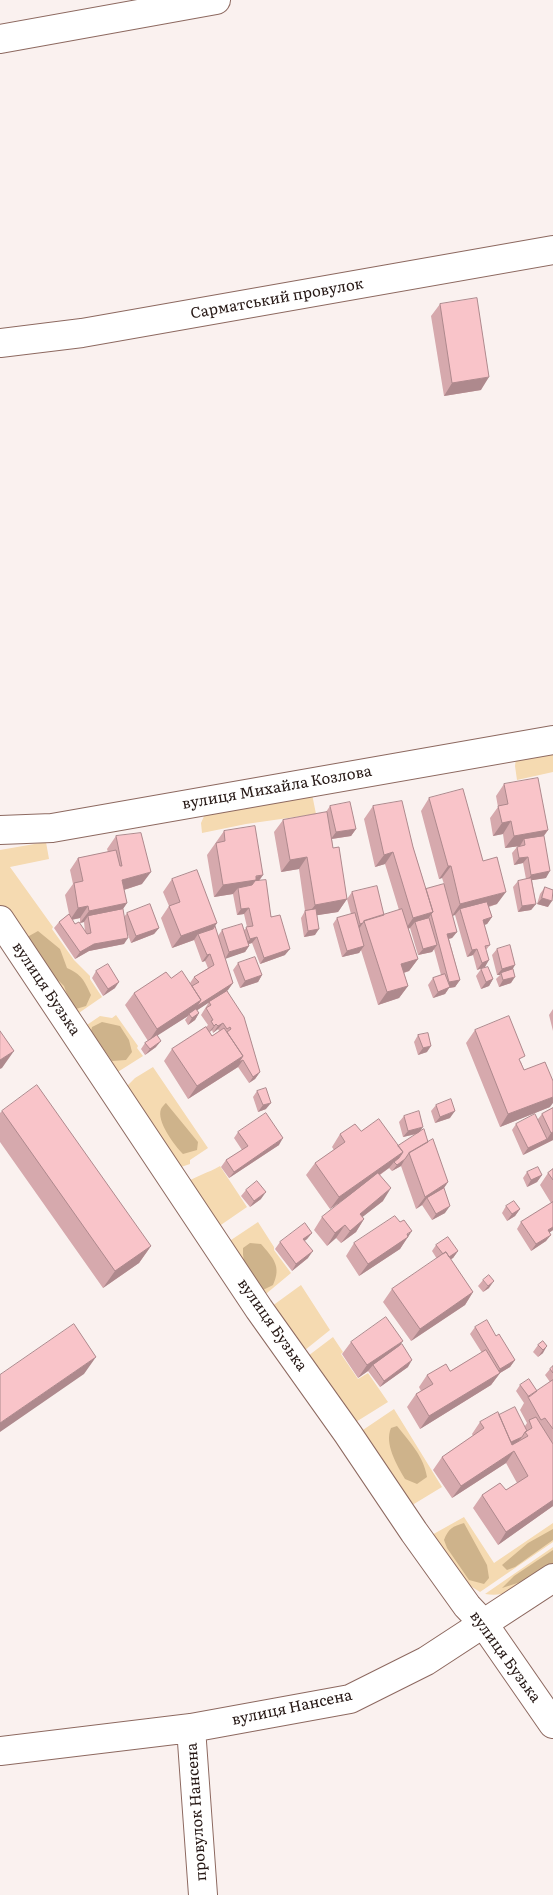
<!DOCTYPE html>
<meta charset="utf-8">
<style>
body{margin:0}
canvas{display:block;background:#faf1ef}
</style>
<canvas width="553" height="1895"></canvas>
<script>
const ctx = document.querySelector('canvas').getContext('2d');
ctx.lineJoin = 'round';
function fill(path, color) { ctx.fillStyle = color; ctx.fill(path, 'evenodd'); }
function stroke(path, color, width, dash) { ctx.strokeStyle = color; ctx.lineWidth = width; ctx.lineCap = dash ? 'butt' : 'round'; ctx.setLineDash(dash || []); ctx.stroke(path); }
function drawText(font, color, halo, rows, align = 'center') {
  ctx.font = font + ' Literata,serif'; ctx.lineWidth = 4; ctx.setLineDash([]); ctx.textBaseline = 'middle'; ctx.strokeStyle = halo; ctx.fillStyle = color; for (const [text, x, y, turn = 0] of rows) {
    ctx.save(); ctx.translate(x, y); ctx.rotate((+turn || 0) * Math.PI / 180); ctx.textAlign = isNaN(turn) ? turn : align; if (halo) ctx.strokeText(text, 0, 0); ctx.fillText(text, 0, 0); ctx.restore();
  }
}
fill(new Path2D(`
 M553 752V772L517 780 515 766 516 758Z
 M312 794 316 814 246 824 202 833 201 823 205 814Z
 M46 842 49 859 10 867 53 927 52 929 74 960 90 976V979L102 997 73 1017 0 913V850Z
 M116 1015 138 1046 137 1048 143 1056 113 1075 81 1029 100 1016 112 1018Z
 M153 1067 208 1148 190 1160V1164L175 1169 123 1090 135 1078Z
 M220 1166 247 1207 215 1229 185 1183C196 1176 208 1173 220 1166Z
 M258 1222 274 1247V1250L291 1273 261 1298 225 1244Z
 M301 1285 330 1330 300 1354 268 1309Z
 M333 1337 343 1352 341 1354 358 1379 368 1373 388 1402 351 1425 304 1359Z
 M394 1409 442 1487 409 1507 357 1434Z
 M464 1517 494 1563 553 1523V1542L480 1592 461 1580 430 1536Z
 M553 1547V1569C531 1582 512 1598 485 1594Z`), '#f5dab1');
fill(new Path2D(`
 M38 931 60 949 67 968C82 975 84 980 91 995L86 1006 76 1009 71 1005 64 986 59 981 49 975 26 944 29 936Z
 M102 1022 120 1026 129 1040 132 1052 126 1060 112 1061 91 1031 92 1027Z
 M166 1103 198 1142 197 1150 183 1154C175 1146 156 1121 161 1109 161 1109 165 1103 166 1103Z
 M250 1243 261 1244C273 1258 282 1266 273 1285L263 1290C249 1281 242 1264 243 1248Z
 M397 1426C410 1442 424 1457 427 1477L417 1484 405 1479C397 1465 384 1444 391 1428Z
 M464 1523 487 1565 489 1578 484 1584 469 1580 447 1548 444 1540C448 1529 453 1526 464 1523Z
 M553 1529V1540L515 1567 507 1570 502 1565 528 1543Z
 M553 1550V1566L527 1580 502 1588 514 1576Z`), '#ceb38b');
const minor = new Path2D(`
 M0 39 216 0
 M0 343 82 333 553 250
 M0 830 52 828 553 740
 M0 920 259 1309 348 1434 414 1532 467 1606 483 1623 553 1724
 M191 1728 203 1895
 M0 1751 191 1728 350 1699 426 1661 553 1578`);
stroke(minor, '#8d6960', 30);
stroke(minor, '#fff', 28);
fill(new Path2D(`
 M440 304 481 390 444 396 431 316Z
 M504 784 548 830 544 836 546 878 532 880 536 904 531 910 518 912 513 887 518 881 526 879 523 863 514 865 512 853 517 847 520 846 505 848 503 834 493 836 490 818 498 807 496 796Z
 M429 798 483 861 497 904 489 907 492 917 487 924 484 925 490 945 486 950 485 967 477 970 473 955 467 957 455 915 452 916 457 932 452 938 449 939 460 980 455 987 449 988 445 994 433 998 428 985 433 978 441 975 434 949 432 952 418 955 410 928 408 929 418 959 409 971 404 973 408 986 399 998 378 1005 361 950 359 953 342 957 333 924 337 918 351 914 347 899 352 892 384 915 399 910 385 864 375 867 364 819 373 806 413 847 426 889 444 884 442 878 439 879 421 811Z
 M330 806 356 829 351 836 332 839 333 848 347 899 338 912 317 915 315 935 304 937 301 918 305 911 299 869 281 872 274 832 283 820 326 812Z
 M224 831 263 875 259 881 285 955 260 964 252 943 249 944V946L245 952 225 958 233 983 227 991 260 1072 255 1079 249 1083 238 1067 188 1099 164 1061 172 1049 206 1027 208 1025 201 1015 209 1002 197 1010 199 1013 195 1020 188 1025 185 1020 188 1016 157 1035 156 1047 145 1055 141 1049 145 1043 148 1041 125 1005 134 993 171 978 190 983 194 977 208 968 205 961 202 962 194 940 172 948 161 918 169 906 163 892 172 879 217 923 215 926 218 936 222 930H244L247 927 244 914 237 915 233 894 214 897 207 855ZM218 1029 219 1031 212 1036 210 1032 212 1030 213 1033Z
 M116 836 142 884 124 890 127 903 123 909 124 917 127 913 159 928 154 934 131 943 127 932 124 944 89 951 75 959 54 928 59 922 69 914 65 895 73 884 70 870 78 858 108 852 107 849ZM80 918V923L84 922 85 932 75 924 72 920Z
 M545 887 548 907 537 904 540 894Z
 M497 949 513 969 511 983 499 987 496 979 500 975H497L492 955Z
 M238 963 262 975 258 982 240 988 233 970Z
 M481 969 493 979 489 986 481 989 476 976Z
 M96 971 115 988 103 996 92 978Z
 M553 1009V1031L549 1015Z
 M475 1030 521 1062 524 1070 550 1107 500 1127 466 1043Z
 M418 1035 427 1052 418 1055 414 1042Z
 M257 1091 266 1109 258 1112 253 1097Z
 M436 1105 450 1118 435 1123 431 1111Z
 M553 1108V1140L523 1155 512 1130 516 1124 538 1119 542 1114Z
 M2 1111 151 1246 139 1263 103 1288 0 1142V1113Z
 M404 1116 428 1142 448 1182 444 1188 445 1213 432 1220 422 1205 416 1209 401 1166 392 1171 389 1168 380 1175 383 1201 362 1217 364 1219 356 1232 341 1243 336 1238 327 1246 314 1230 322 1217 348 1197 330 1209 306 1175 315 1163 334 1150 332 1147 340 1134 361 1131 398 1146 417 1134 403 1137 399 1122Z
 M238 1132 279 1145 229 1178 221 1167 226 1160 242 1150 234 1138Z
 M553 1169V1230L549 1233 546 1241 531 1251 517 1229 521 1222 551 1203 540 1185 548 1173Z
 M527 1172 542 1175 537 1182 527 1187 523 1178Z
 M246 1190 261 1199 250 1207 241 1196Z
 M506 1206 520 1209 515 1216 507 1221 502 1213Z
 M312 1233 307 1239 304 1241 308 1258 292 1271 275 1249 280 1242Z
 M408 1236 400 1249 359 1276 346 1256 354 1243Z
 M436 1245 458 1251 453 1258 450 1259 473 1292 465 1305 411 1341 383 1302 392 1289 437 1259 432 1251Z
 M483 1280 489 1288 483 1292 478 1286Z
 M475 1327 496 1336 515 1360 510 1367 500 1373 491 1385 420 1429 407 1407 416 1394 421 1391 419 1387 427 1375 450 1371 482 1353 470 1334Z
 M543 1341V1353L538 1357 533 1352 538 1345Z
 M351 1342 399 1346 408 1367 380 1387 368 1371 358 1378 342 1354Z
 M553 1366V1506L498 1545 473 1508 482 1495 506 1490 517 1483 506 1463 452 1498 433 1470 442 1457 473 1436 472 1434 480 1422 499 1415 525 1426 527 1423 520 1410 524 1403 516 1391 520 1385 536 1392 550 1382 545 1375 550 1369Z`), '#d6a9ad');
fill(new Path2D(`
 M489 377 481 390 444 396 452 383Z
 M511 821 503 834 493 836 502 823Z
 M356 829 351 836 331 839 336 832Z
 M548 830 539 842 524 839 520 846 505 848 514 836Z
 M393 852 385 864 375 867 384 855Z
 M307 857 299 869 281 872 290 860Z
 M528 857 523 863 514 865 519 858Z
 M448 866H451L442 878 439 879Z
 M550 871 546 878 527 881 531 875Z
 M151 872 142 884 114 893 122 880Z
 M263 875 254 887 238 888 233 894 214 897 223 885Z
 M506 892 497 904 461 914 460 909 455 915 452 916 460 904Z
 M542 898 552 901 548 907 537 904Z
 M347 899 338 912 306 917 315 905Z
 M127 903 118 916H88L84 922 80 923 89 911Z
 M536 904 531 910 518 912 522 906Z
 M88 906 80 918 70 920 78 908Z
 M249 908 244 914 237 915 241 909Z
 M433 912 424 924 415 922 410 928 405 930 413 918Z
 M492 917 487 924 478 927 483 920Z
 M217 923 208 935 198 934 194 940 172 948 181 936Z
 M363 923 358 930 355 931 360 924Z
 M159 928 154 934 131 943 136 936Z
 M319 929 315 935 304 937 308 931Z
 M457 932 452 938 443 940 447 934Z
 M257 937 252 943 245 945 250 939Z
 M128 938 124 944 89 951 75 959 80 952 94 944Z
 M437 945 432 952 418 955 423 949Z
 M249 946 245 952 225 959 229 952Z
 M364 946 359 953 342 957 347 951Z
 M290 949 285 955 260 964 264 958Z
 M477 949 473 955 467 957 472 950Z
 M210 954 205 961 202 962 207 955Z
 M418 959 409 971 392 976 401 964Z
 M489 960 485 967 477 970 482 963Z
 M515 965 511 972 501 973 500 975H497L502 969Z
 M262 975 258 982 240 988 245 981Z
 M515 977 511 983 499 987 503 980Z
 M493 979 489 986 481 989 486 982Z
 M460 980 455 987 449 988 445 994 433 998 438 992 445 989 449 982Z
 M119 982 115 988 103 996 108 989Z
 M233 983 228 990 190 1015 189 1014 188 1016 149 1041 157 1029 201 1000Z
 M408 986 399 998 378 1005 387 992Z
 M199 1013 195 1020 188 1025 192 1018Z
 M223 1023 218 1029 213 1033 218 1026Z
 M216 1024 212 1030 209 1032 214 1026Z
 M161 1041 156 1047 145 1055 150 1049Z
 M431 1046 427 1052 418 1055 423 1048Z
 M14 1051 2 1068 0 1069V1060Z
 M243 1056V1060L238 1067 188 1099 197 1086Z
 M260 1072 255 1079 249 1083 253 1077Z
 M553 1097V1103L550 1107 500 1127 508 1114Z
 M271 1103 266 1109 258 1112 263 1105Z
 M455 1111 450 1118 435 1123 440 1117Z
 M423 1127 419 1133 403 1137 408 1131Z
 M553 1132V1140L523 1155 528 1148 547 1139 551 1133Z
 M283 1138 279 1145 229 1178 234 1172Z
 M403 1152 395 1163 394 1162 389 1168 330 1209 339 1197Z
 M405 1159 401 1166 392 1171 397 1165Z
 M542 1175 537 1182 527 1187 531 1180Z
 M448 1182 439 1195 427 1198 422 1205 416 1209 425 1197Z
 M391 1188 383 1201 351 1226 360 1214Z
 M266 1192 261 1199 250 1207 254 1201Z
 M450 1206 445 1213 432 1220 436 1214Z
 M520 1209 515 1216 507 1221 512 1214Z
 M364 1219 356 1232 341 1243 350 1231Z
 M345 1225 336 1238 327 1246 335 1233Z
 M553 1227V1230L543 1237 548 1230Z
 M412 1231 400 1249 359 1276 368 1264Z
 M312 1233 307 1239 299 1246 303 1239Z
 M551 1235 546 1241 531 1251 536 1244Z
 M151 1246 139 1263 103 1288 115 1271Z
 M313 1251 308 1258 292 1271 296 1264Z
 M458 1251 453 1258 441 1265 446 1259Z
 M494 1281 489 1288 483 1292 488 1286Z
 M473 1292 465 1305 411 1341 420 1329Z
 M403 1341 394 1353 373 1365 368 1371 358 1378 367 1365Z
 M547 1346 543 1353 538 1357 543 1350Z
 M96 1357 84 1374 0 1432V1423Z
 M412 1360 408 1367 380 1387 384 1381Z
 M515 1360 510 1367 495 1376 500 1369Z
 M500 1373 491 1385 420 1429 429 1416Z
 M522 1437 517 1444 506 1449 511 1442Z
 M514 1451 506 1463 452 1498 461 1486Z
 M553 1500V1506L498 1545 506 1532Z`), '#ae898d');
const building = new Path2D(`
 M477 298 489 377 452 383 440 304Z
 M538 778 548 830 514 836 511 821 502 823 498 806 508 804 504 784Z
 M463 789 483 861 497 857 506 892 460 904 451 866H448L429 798Z
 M402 801 413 847 433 912 413 918 393 852 384 855 373 806Z
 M350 802 356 829 336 832 330 806Z
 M327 812 333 848 339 847 347 899 315 905 307 857 290 860 283 820Z
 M255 826 263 875 256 876V880L223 885 216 843 225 841 224 831Z
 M141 833 151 872 122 880 127 903 89 911 88 906 78 908 74 883 83 881 78 858 116 850 120 866H122L116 836Z
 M544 836 550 871 531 875 528 857 519 858 517 847 525 845 524 839Z
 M197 870 217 923 181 936 169 906 180 902 172 879Z
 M531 878 536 904 522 906 518 881Z
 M266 880 271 917 280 915 290 949 264 958 257 937 250 939 246 927 253 926 249 908 241 909 238 888 252 885 255 881Z
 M444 884 457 932 447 934 460 980 449 982 431 914 433 912 426 889Z
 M377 886 384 915 364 921 363 923 360 924 352 892Z
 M545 887 553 890 552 901 542 898Z
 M487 902 492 917 483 920 490 945 485 946 489 960 482 963 477 949 472 950 460 909Z
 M150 904 159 928 136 936 127 913Z
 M123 909 128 938 94 944 80 952 59 922 69 914 75 924 79 922 87 934 91 933 88 916Z
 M316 909 319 929 308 931 305 911Z
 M402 909 418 959 401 964 408 986 387 992 364 921Z
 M355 913 364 946 347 951 337 918Z
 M429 918 437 945 423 949 415 922Z
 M242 924 249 946 229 952 222 930Z
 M215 926 233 983 197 1006 201 1000 192 986 199 982 194 977 214 965 210 954 207 955 198 934 213 929Z
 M510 945 515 965 502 969 497 949Z
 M255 957 262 975 245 981 238 963Z
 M108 964 119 982 108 989 96 971Z
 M488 967 493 979 486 982 481 969Z
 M513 969 515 977 503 980 501 973Z
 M182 971 201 1000 157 1029 134 993 166 972 171 978Z
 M445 974 450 987 438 992 433 978Z
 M227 991 244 1017 260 1072 253 1077 243 1060 239 1062 243 1056 227 1032 231 1029 230 1027 227 1029 223 1023 218 1026 216 1024 214 1026 211 1021 213 1020 206 1008 211 1005 209 1002Z
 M196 1009 199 1013 192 1018 189 1014Z
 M509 1016 525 1056 519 1059 524 1070 545 1062 553 1081V1097L508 1114 475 1030Z
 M206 1027 212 1036 224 1028 243 1056 197 1086 172 1049Z
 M0 1031 14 1051 0 1060Z
 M428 1033 431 1046 423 1048 418 1035Z
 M157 1035 161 1041 150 1049 145 1043Z
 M37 1085 151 1246 115 1271 2 1111Z
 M266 1088 271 1103 263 1105 257 1091Z
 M451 1099 455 1111 440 1117 436 1105Z
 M553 1108V1132L551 1133 542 1114Z
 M419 1111 423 1127 408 1131 404 1116Z
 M266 1113 283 1138 234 1172 226 1160 248 1146 238 1132Z
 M535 1114 547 1139 528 1148 516 1124Z
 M379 1119 403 1152 339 1197 315 1163 345 1142 340 1134 355 1124 361 1131Z
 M424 1129 428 1142 409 1153 405 1159 397 1165 394 1162 399 1158 403 1152 398 1146Z
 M433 1139 448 1182 425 1197 409 1153Z
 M538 1167 542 1175 531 1180 527 1172Z
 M553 1169V1180L548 1173Z
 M378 1173 391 1188 360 1214 364 1219 350 1231 345 1225 335 1233 322 1217Z
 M257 1181 266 1192 254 1201 246 1190Z
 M444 1188 450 1206 436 1214 427 1198Z
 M514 1201 520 1209 512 1214 506 1206Z
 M553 1202V1227L548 1230 551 1235 536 1244 521 1222Z
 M395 1216 400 1222 404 1220 412 1231 407 1234 408 1237 368 1264 354 1243Z
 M305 1223 312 1233 303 1239 313 1251 296 1264 280 1242Z
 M448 1237 458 1251 449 1257 446 1252 443 1254 436 1245Z
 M446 1252 473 1292 420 1329 392 1289Z
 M489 1275 494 1281 488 1286 483 1280Z
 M386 1317 403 1341 367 1365 351 1342Z
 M487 1320 496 1336 499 1334 515 1360 500 1369 475 1327Z
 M74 1324 96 1357 0 1423V1375Z
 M543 1341 547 1346 543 1350 538 1345Z
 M402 1344 412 1360 384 1381 373 1365Z
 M486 1350 500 1373 429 1416 416 1394 433 1384 427 1375 446 1364 450 1371Z
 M553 1366V1373L550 1369Z
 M529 1379 537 1391 529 1397 520 1385Z
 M553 1380V1429L545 1418 541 1420 528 1397Z
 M515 1407 527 1431 525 1432 522 1437 511 1442 499 1415Z
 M498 1412 512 1445 528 1436 525 1432 532 1428 529 1420 536 1417 553 1444V1500L506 1532 482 1495 500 1483 506 1490 528 1476 514 1451 461 1486 442 1457 484 1428 480 1422Z`);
fill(building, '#f9c4c9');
stroke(building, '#ae898d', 1);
drawText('15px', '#261815', '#fff', [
 ["Сарматський провулок",277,299,-10],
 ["вулиця Михайла Козлова",277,788,-10],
 ["вулиця Бузька",46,989,56],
 ["вулиця Бузька",272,1325,55],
 ["вулиця Бузька",505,1657,54],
 ["вулиця Нансена",292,1708,-12],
 ["провулок Нансена",197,1812,-94]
]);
</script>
